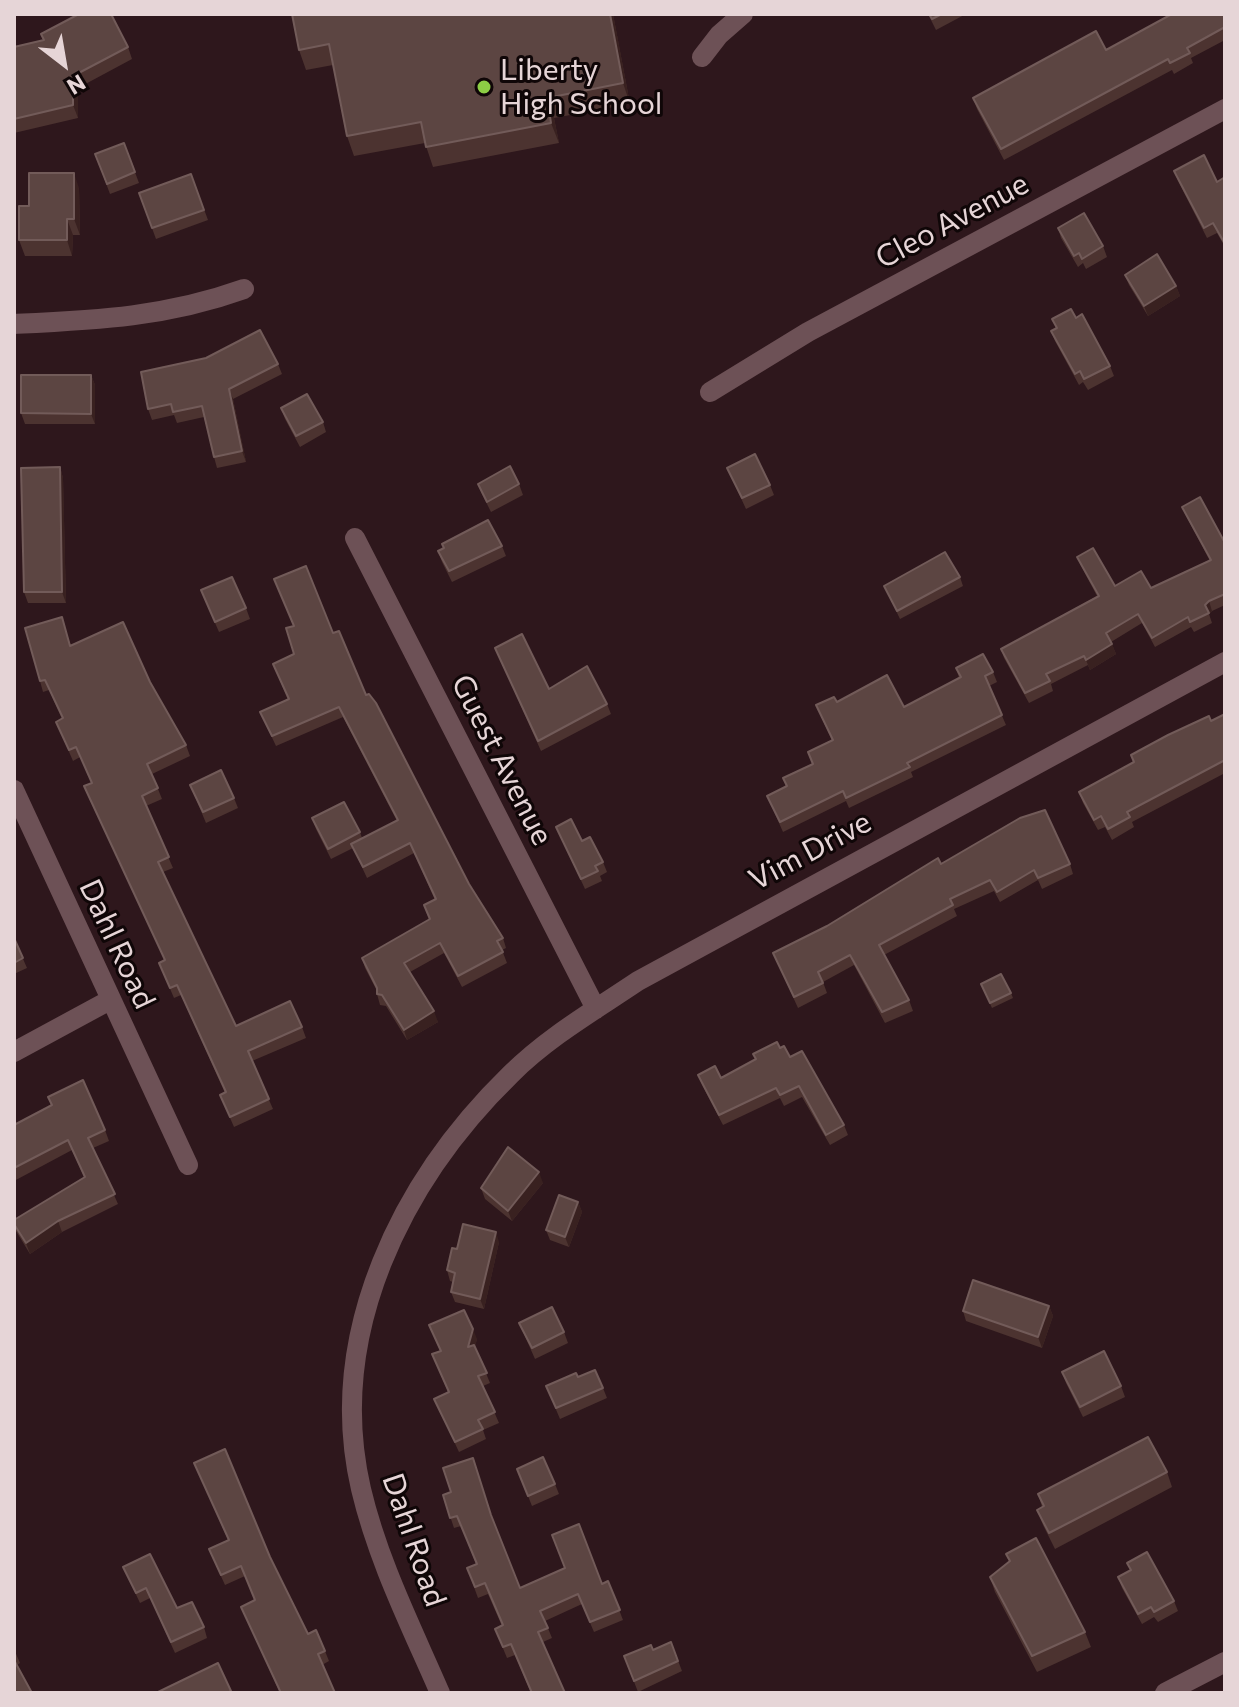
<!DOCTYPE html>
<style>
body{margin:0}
#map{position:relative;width:1239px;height:1707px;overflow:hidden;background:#2e171c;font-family:Commissioner,sans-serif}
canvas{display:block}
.frame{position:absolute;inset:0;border:16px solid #e6d5d7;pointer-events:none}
.north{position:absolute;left:24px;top:24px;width:80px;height:80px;-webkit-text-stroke:6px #0f0607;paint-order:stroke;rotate:149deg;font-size:22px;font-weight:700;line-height:32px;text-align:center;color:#e6d5d7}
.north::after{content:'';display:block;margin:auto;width:28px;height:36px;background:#e6d5d7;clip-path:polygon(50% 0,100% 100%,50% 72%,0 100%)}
</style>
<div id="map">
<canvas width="1239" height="1707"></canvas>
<div class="frame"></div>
<div class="north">N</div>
</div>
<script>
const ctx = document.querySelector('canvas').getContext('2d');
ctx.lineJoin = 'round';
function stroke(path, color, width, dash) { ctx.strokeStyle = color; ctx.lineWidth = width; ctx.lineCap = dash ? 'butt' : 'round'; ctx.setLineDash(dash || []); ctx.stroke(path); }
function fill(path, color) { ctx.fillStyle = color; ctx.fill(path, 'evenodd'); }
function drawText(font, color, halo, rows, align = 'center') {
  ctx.font = font + ' Commissioner,sans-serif'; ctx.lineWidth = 6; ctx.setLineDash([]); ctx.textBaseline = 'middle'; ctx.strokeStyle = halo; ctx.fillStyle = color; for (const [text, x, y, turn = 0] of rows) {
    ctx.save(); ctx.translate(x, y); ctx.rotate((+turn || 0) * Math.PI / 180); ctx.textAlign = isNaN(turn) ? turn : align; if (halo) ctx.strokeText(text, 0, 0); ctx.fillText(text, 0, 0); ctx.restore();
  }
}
stroke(new Path2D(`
 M702 57 719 35 743 14
 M14 324C97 320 166 317 244 289
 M710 392 808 332 1225 109
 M355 538 596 1009
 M14 790 188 1165
 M14 1052 110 1000
 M440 1693C411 1626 378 1561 361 1489 325 1334 402 1180 511 1074 548 1037 595 1010 638 981L1225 662
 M1165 1693 1225 1662`), '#6d5156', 20);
fill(new Path2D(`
 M292 14H613L630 104 554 118 559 143 433 167 425 143 354 156 347 136 333 65 306 70 299 50Z
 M928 14H966L936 30Z
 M1225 14V40L1191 58 1193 63 1174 74 1172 70 1004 160 977 109 973 98 1106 50Z
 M41 34 128 47 132 59 78 88V118L14 133V47L43 40Z
 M124 143 139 183 110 194 95 154Z
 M1174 171 1217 182 1225 177V247L1217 233 1207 238 1178 181Z
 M191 174 208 220 156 239 139 193Z
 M79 188 80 235H73L72 256H25L19 240 29 206Z
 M1058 228 1103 246 1107 257 1086 269 1083 263 1078 267 1061 238Z
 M1125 275 1176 286 1180 296 1148 316 1129 285Z
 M1052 319 1110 366 1114 376 1088 390 1083 382 1079 385 1055 341 1051 331 1056 328Z
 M278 364 282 374 233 399 246 462 217 468 214 457 204 417 177 423 174 415 152 420 148 409Z
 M91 375 95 385V424H25L21 413Z
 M281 408 323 422 326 432 300 447 285 419Z
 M60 467 63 478 66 603H28L24 592Z
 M727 468 770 485 774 495 746 509Z
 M478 484H519L523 495 491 512 482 494Z
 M1182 507 1225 543V605L1212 611 1209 614 1212 623 1194 632 1191 627 1155 647 1142 623 1111 642 1116 654 1090 670 1088 665 1051 684 1053 691 1029 703 1004 658 1001 649 1097 596 1081 566 1077 557 1115 586 1151 588 1210 561 1186 516Z
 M502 546 506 556 452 582 442 562 438 551 443 549Z
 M960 577 963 586 900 619 884 586Z
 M205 600 246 608 250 619 219 632Z
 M65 628 71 646 150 682 186 745 190 756 152 774 162 799 146 806 173 868 163 872 236 1026 302 1027 306 1038 252 1061 273 1109 234 1127 220 1095 225 1093 181 995 174 998 159 963 165 960 88 796 84 786 92 783 80 757 73 761 56 722 62 719 49 690 43 692 40 681Z
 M333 633 469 884 503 938 506 948 502 950 507 963 462 987 444 953 410 972 438 1022 407 1040 386 1006 380 1005 377 994V991L365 968 362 958 429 920 424 905 435 900 414 853 367 878 353 848 331 859 316 829 312 818 360 832 362 838 397 821 343 717 276 746 260 712 288 700 273 664Z
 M495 648 549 689 607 704 611 714 541 751Z
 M956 668 993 672 997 682 989 686 1006 725 911 772 913 777 849 808 846 801 783 832 767 796 786 787 783 778 812 764 808 752 832 741 816 705 837 702 904 707 959 678Z
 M1225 714V773L1132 822 1134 827 1112 840 1105 827 1098 830 1083 803 1079 792 1133 762 1131 755Z
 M190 785 234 798 238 808 206 823Z
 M556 827 582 841 603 862 607 872 600 876 602 881 585 889Z
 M941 864H1070L1073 874 1042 889 1038 880 1000 902 994 891 954 909 957 916 884 955 909 1000 913 1011 885 1023 854 965 823 982 827 993 798 1008 773 953 827 926Z
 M14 938 27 968 14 974Z
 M983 989 1011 993 1013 998 992 1008Z
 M780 1048 790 1057 844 1125 848 1135 830 1145 802 1097 784 1106 780 1098 723 1125 702 1085 698 1075 721 1078 755 1060 753 1054Z
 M48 1097 105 1130 109 1141 93 1148 118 1204 62 1232 30 1254 16 1231 14 1226V1220L84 1177 72 1150 14 1181V1125L51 1105Z
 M543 1183 512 1221 485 1199 481 1188Z
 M578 1202 582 1212 569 1247 550 1240 546 1230Z
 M499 1242 484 1309 455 1302 451 1292 453 1282 450 1281 447 1270 457 1249Z
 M1049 1306 1053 1316 1042 1348 966 1321 963 1311Z
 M519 1323 564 1332 568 1343 535 1359Z
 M429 1325 477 1339 475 1346 490 1383 483 1386 499 1423 483 1430 486 1439 459 1452 434 1399 448 1392 432 1354 440 1351Z
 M1062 1372 1121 1386 1125 1397 1083 1417 1066 1383Z
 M578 1377 603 1388 607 1398 560 1419 546 1386Z
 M194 1463 270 1557 308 1634 325 1651 329 1661 322 1665 335 1693H280L241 1607 255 1600 245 1576 225 1585 213 1559 209 1549 228 1540Z
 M517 1469 555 1484 559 1494 532 1506Z
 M1167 1472 1172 1487 1055 1549 1043 1525 1037 1510 1042 1507 1038 1494Z
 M443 1495 493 1521 520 1588 602 1584 608 1581 623 1620 594 1632 582 1604 545 1621 552 1638 543 1642 565 1693H531L515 1655 507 1658 495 1629 502 1626 488 1594 478 1598 467 1568 476 1564 461 1526 454 1528Z
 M1006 1554 1085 1632 1091 1647 1037 1672 995 1592 990 1577 1009 1562Z
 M1127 1563 1174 1601 1178 1611 1158 1622 1154 1617 1142 1624 1122 1588 1118 1577 1130 1570Z
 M123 1567 177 1608 204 1627 207 1638 175 1653 150 1598 140 1603Z
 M671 1642 682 1671 638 1692 624 1656 653 1650Z
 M14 1649 20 1663 17 1665 14 1693Z`), '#4c3330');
fill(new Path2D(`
 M610 14H613L630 104 623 83Z
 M73 76 78 88V118L73 105Z
 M547 98 554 118 559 143 551 123Z
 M74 173 79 188 80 235 74 219Z
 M67 219 73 235 72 256 67 240Z
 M1176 286 1180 296 1148 316 1144 306Z
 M91 375 95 385V424L91 414Z
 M229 389 233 399 246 462 242 451Z
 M60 467 63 478 66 603 62 592Z
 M1209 601 1212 611 1208 614 1205 605Z
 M1112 644 1116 654 1090 670 1086 660Z
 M434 1011 438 1022 407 1040 404 1030Z
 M539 1172 543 1183 512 1221 508 1211Z
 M578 1202 582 1212 569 1247 565 1237Z
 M58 1221 62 1232 30 1254 26 1243Z
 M496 1232 499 1242 484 1309 480 1299Z
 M1049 1306 1053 1316 1042 1348 1038 1337Z
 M473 1329 477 1339 472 1358 468 1347Z`), '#392120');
const building = new Path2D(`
 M79 14H111L128 47 73 76V105L14 119V47L44 40 41 34Z
 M292 14H610L623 83 547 98 551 123 426 147 421 122 347 136 329 44 299 50Z
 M929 14H942L932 19Z
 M1172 14H1225V27L1187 48 1190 53 1170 63 1168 59 1001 149 973 98 1096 31 1106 50Z
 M124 143 135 172 107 184 95 154Z
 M1204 155 1217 182 1225 177V244L1213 223 1204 228 1174 171Z
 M29 173H74V219H67V240H19V206H29Z
 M191 174 204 210 152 228 139 193Z
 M1084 213 1103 246 1082 259 1079 253 1074 256 1058 228Z
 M1157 254 1176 286 1144 306 1125 275Z
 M1071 309 1076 318 1082 314 1110 366 1084 379 1080 371 1075 374 1051 331 1057 328 1052 319Z
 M260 330 278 364 229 389 242 451 214 457 202 406 173 412 171 404 148 409 141 372 206 358Z
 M21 375H91V414L21 413Z
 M307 394 323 422 296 436 281 408Z
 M755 454 770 485 742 498 727 468Z
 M510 466 519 484 487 502 478 484Z
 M60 467 62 592H24L21 468Z
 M1200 497 1225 543V594L1209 601 1205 605 1209 613 1190 622 1188 617 1152 638 1138 614 1106 633 1112 644 1086 660 1084 656 1046 674 1050 681 1025 693 1001 649 1099 596 1077 557 1093 548 1115 586 1141 571 1151 588 1211 560 1182 507Z
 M488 520 502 546 449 571 438 551 444 548 442 544Z
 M945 552 960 577 897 611 884 586Z
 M306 566 333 633 339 631 366 695 369 694 376 703 469 884 503 938 497 941 503 952 458 976 440 943 404 963 434 1011 404 1030 382 995 377 994V988L362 958 430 919 424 905 436 899 410 843 363 867 351 844 398 820 339 707 272 736 260 712 289 699 273 664 294 654 286 628 294 626 274 579Z
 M232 577 246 608 215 622 201 590Z
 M62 617 70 646 123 622 150 682 186 745 147 764 158 788 142 796 169 857 158 862 236 1026 290 1001 302 1027 248 1051 269 1099 230 1117 220 1095 226 1092 177 985 170 988 159 963 165 960 84 786 92 783 76 747 69 750 56 722 63 718 45 680 40 681 25 628Z
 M522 634 549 689 587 666 607 704 538 741 495 648Z
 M983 654 993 672 985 676 1002 715 907 763 910 767 846 798 843 791 780 822 767 796 787 786 783 778 813 764 808 752 833 740 816 705 834 697 837 702 887 675 904 707 961 677 956 668Z
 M1225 714V760L1127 812 1130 817 1108 829 1101 816 1094 820 1079 792 1134 762 1131 755 1168 735 1209 716 1211 721Z
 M221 770 234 798 203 812 190 785Z
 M344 802 360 832 328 849 312 818Z
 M1045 810 1070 864 1038 878 1034 870 997 892 990 880 950 899 953 905 879 945 909 1000 882 1012 850 955 818 972 823 983 794 997 773 953 827 926 938 858 941 864 1020 818Z
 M571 819 582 841 590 837 603 862 595 866 598 871 581 879 556 827Z
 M14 938 23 958 14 963Z
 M1001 974 1011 993 990 1003 981 984Z
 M777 1042 780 1048 784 1046 790 1057 802 1051 844 1125 826 1135 799 1086 780 1095 776 1088 719 1115 698 1075 715 1066 721 1078 756 1059 753 1054Z
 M83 1080 105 1130 88 1138 115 1194 58 1221 26 1243 14 1224V1220L85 1177 68 1140 14 1168V1125L52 1105 48 1097Z
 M508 1147 539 1172 508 1211 481 1188Z
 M559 1195 578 1202 565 1237 546 1230Z
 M463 1224 496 1232 480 1299 451 1292 455 1273 447 1270 452 1248 457 1249Z
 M973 1280 1049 1306 1038 1337 963 1311Z
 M552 1307 564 1332 532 1348 519 1323Z
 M464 1310 473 1329 468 1347 474 1345 487 1373 478 1376 495 1412 478 1420 483 1429 455 1442 434 1399 449 1392 432 1354 441 1351 429 1325Z
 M1104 1351 1121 1386 1080 1407 1062 1372Z
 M595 1370 603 1388 556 1408 546 1386 576 1373 578 1377Z
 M1148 1437 1167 1472 1049 1533 1037 1510 1044 1506 1038 1494Z
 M225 1449 270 1557 308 1634 316 1630 325 1651 318 1654 335 1693H299L298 1692 296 1693H281L241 1607 255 1600 241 1566 221 1575 209 1549 229 1540 194 1463Z
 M543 1457 555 1484 528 1496 517 1469Z
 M473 1458 491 1515 520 1588 565 1568 552 1535 579 1524 602 1584 608 1581 620 1610 590 1622 578 1594 540 1611 548 1628 538 1632 565 1693H532L511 1644 503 1647 495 1629 503 1625 485 1583 475 1587 467 1568 477 1564 457 1516 450 1518 443 1495 451 1492 443 1468Z
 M1036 1538 1085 1632 1032 1656 990 1577 1010 1561 1006 1554Z
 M1147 1552 1174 1601 1154 1612 1151 1607 1138 1614 1118 1577 1131 1570 1127 1563Z
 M150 1554 177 1608 192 1602 204 1627 171 1642 146 1588 136 1593 123 1567Z
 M671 1642 678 1661 634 1681 624 1656 651 1645 653 1650Z
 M14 1660 32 1693H14Z
 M218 1663 231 1691 227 1693H156Z`);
fill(building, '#5c4542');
stroke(building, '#725b59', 2);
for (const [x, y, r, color] of [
 [484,87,8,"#8dce45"]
]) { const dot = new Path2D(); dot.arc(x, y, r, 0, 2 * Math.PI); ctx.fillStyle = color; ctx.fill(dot); stroke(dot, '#0f0607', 3); }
drawText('30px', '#e6d5d7', '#0f0607', [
 ["Liberty",500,70],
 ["High School",500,104]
], 'left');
drawText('30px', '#e6d5d7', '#0f0607', [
 ["Cleo Avenue",952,221,-28],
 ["Guest Avenue",502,760,63],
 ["Vim Drive",810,851,-28],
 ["Dahl Road",117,944,65],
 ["Dahl Road",414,1540,71]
]);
</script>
